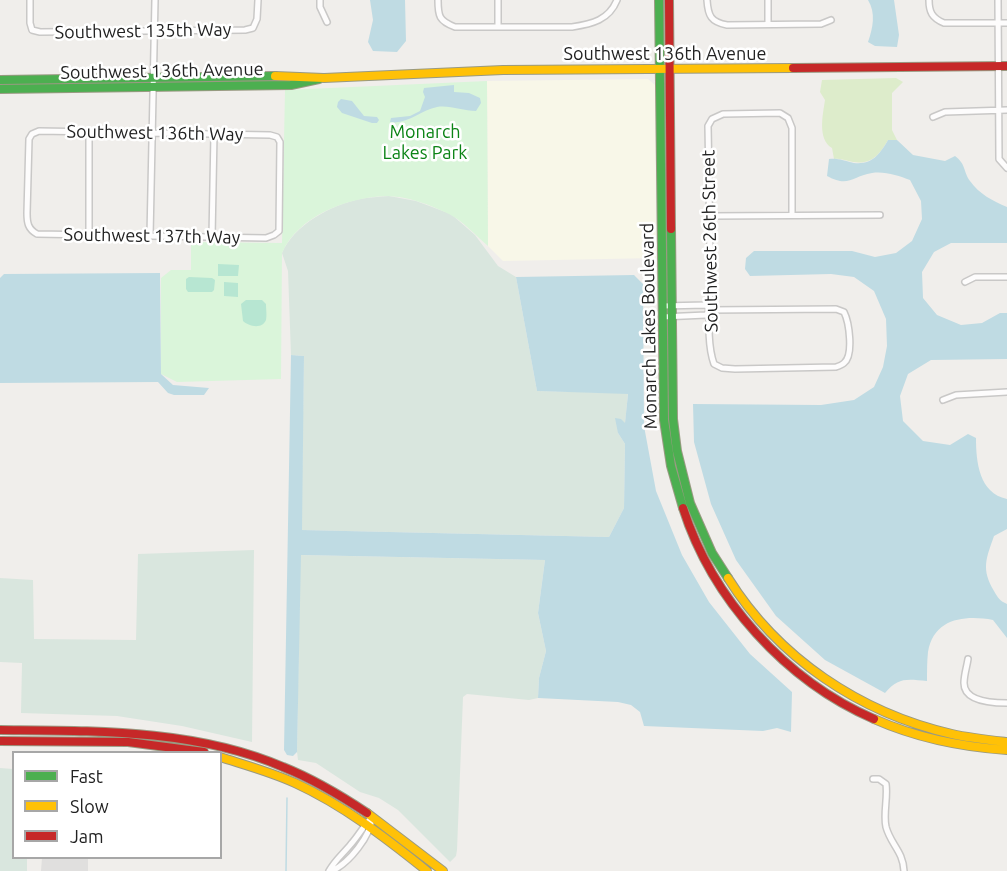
<!DOCTYPE html>
<style>
body{margin:0}
#map{position:relative;width:1007px;height:871px;overflow:hidden;background:#f0eeeb;font-family:Ubuntu,sans-serif}
canvas{display:block}
.legend{position:absolute;left:12px;top:751px;width:210px;height:108px;box-sizing:border-box;background:#fff;border:2px solid #a7a7a7;margin:0;padding:8px 10px;list-style:none;font-size:18px;color:#222}
.legend li{display:flex;align-items:center;gap:12px;height:30px}
.legend b{width:30px;border:2px solid #a7a7a7}
</style>
<div id="map">
<canvas width="1007" height="871"></canvas>
<ul class="legend">
<li><b style="height:8px;background:#4caf50"></b>Fast</li>
<li><b style="height:8px;background:#ffc107"></b>Slow</li>
<li><b style="height:8px;background:#c62828"></b>Jam</li>
</ul>
</div>
<script>
const ctx = document.querySelector('canvas').getContext('2d');
ctx.lineJoin = 'round';
function fill(path, color) { ctx.fillStyle = color; ctx.fill(path, 'evenodd'); }
function stroke(path, color, width, dash) { ctx.strokeStyle = color; ctx.lineWidth = width; ctx.lineCap = dash ? 'butt' : 'round'; ctx.setLineDash(dash || []); ctx.stroke(path); }
function drawText(font, color, halo, rows, align = 'center') {
  ctx.font = font + ' Ubuntu,sans-serif'; ctx.lineWidth = 5; ctx.setLineDash([]); ctx.textBaseline = 'middle'; ctx.strokeStyle = halo; ctx.fillStyle = color; for (const [text, x, y, turn = 0] of rows) {
    ctx.save(); ctx.translate(x, y); ctx.rotate((+turn || 0) * Math.PI / 180); ctx.textAlign = isNaN(turn) ? turn : align; if (halo) ctx.strokeText(text, 0, 0); ctx.fillText(text, 0, 0); ctx.restore();
  }
}
fill(new Path2D(`
 M648 79 655 85 656 258 503 261 488 246 487 81Z`), '#f8f7e8');
fill(new Path2D(`
 M896 78 903 82 892 93V130L897 140H888C880 154 872 165 853 162 846 161 841 158 834 159L832 148C817 139 823 114 825 100L820 92 822 80Z`), '#ddeccb');
fill(new Path2D(`
 M389 196 416 201 451 214 475 235 498 266 516 277 537 391 628 393 625 424 618 433 625 444 624 508 609 537 301 530 304 356 291 355 288 271 282 253C294 225 331 205 360 199 370 197 379 197 389 196Z
 M254 550 252 742 182 726 117 716 21 713 22 663 0 662V578L33 580 34 639 136 640 138 554Z
 M300 555 545 560 538 613 546 651 539 678 538 698 529 700 467 694 463 697 457 850 456 856 450 862 398 810 379 798 360 792 316 763 298 760 297 752Z
 M0 768 13 769 14 858H27V871H0Z`), '#d9e6de');
fill(new Path2D(`
 M487 81 488 246C476 236 463 221 449 214 431 205 407 196 386 196 348 197 298 216 282 253L281 379 177 382 161 374V278L171 270H191V242L282 243 285 90Z`), '#daf5da');
fill(new Path2D(`
 M218 264 239 265 238 276H218Z
 M189 277 212 278 215 280 214 290 212 292H188L186 289V279Z
 M224 282 238 283V297L224 296Z
 M246 300H262L266 304C266 308 267 316 266 320 262 330 248 326 243 321L241 304Z`), '#b7e6d2');
fill(new Path2D(`
 M42 858H88V871H41Z`), '#e0dfde');
fill(new Path2D(`
 M370 0H405L406 41 397 52 373 51 368 42 373 20Z
 M868 0H894L899 35 897 47 875 46 868 42C873 28 876 13 868 0Z
 M454 85V92L469 93 480 98 481 103 476 111C463 111 450 105 437 107 421 110 407 125 390 122L391 118 410 116 420 111 425 97 423 92 424 88Z
 M341 99 352 101 364 116 377 117 379 120 377 123H372L342 113 337 107 338 102Z
 M888 140H897L913 155 945 161 955 156C966 164 963 171 970 181 979 194 993 201 1007 207V243H951L934 252 922 272 923 298 937 315 961 325 982 323 1000 313H1007V359L931 360 908 374 900 396 903 421 923 441 950 445 968 434 976 438C976 462 979 493 1007 499V529L994 536C986 559 981 569 994 591 998 598 1000 601 1007 604V638L993 620C965 615 934 618 928 652 927 661 927 671 927 681 907 679 898 677 885 693L825 660 776 616 736 560 711 504 694 442 693 404 821 405 854 400 874 387 883 367 887 346 886 319 874 291 854 277 831 274 750 276 745 269 746 258 754 251H852L875 257 896 253 912 241 922 219 921 201 910 180C899 176 885 171 872 173 852 176 849 188 827 176L829 159C839 158 844 161 854 163 872 165 880 154 888 140Z
 M160 273 161 374 173 385 209 388 204 395H174L168 393 158 382 0 383V278L4 274Z
 M634 275 643 284 644 426 656 491 682 555 709 602 750 654 792 692 791 732 777 728 763 731 644 726 640 712 631 705 618 702 538 698 539 678 546 651 538 613 545 560 301 555 297 752 293 756 287 755 284 750 291 355 304 356 302 530 609 537 624 508 625 444 618 433 615 418 621 419 625 423 628 394 537 391 516 277Z`), '#bfdbe3');
stroke(new Path2D(`
 M286 871 287 798`), '#bfdbe3', 1.5);
const street = new Path2D(`
 M30 0V23L32 30 40 32 245 30 253 28 257 19 258 0
 M320 0V7L327 22
 M438 0C438 16 439 21 455 27H572C592 24 609 20 617 0
 M498 0V26
 M707 0C708 16 711 22 727 25L821 24 831 20
 M768 0V24
 M929 0C929 12 932 18 944 23H1007
 M998 0 999 159 1007 168
 M933 117 945 112 1007 110
 M39 131 270 135 277 137 280 142 279 231 274 235 266 238 37 234C28 229 27 223 27 213L29 139 32 134Z
 M89 132V235
 M710 216 880 215
 M150 236 155 0
 M212 237 214 134
 M965 282 975 277H1007
 M662 306 706 305 710 310
 M662 317 706 315 710 310 836 309 844 312C849 322 854 355 844 363 842 365 839 366 836 367L735 369 722 368 714 364C706 341 710 311 710 287 710 233 709 180 708 126L712 119 723 114 780 113 788 118 792 128V215
 M943 400 956 395 1007 392
 M968 659C967 666 964 675 964 683 964 702 993 703 1007 703
 M873 779H879L886 784C888 798 883 814 886 827 891 845 903 851 904 871
 M329 871C335 860 343 854 351 844 359 835 364 825 372 817
 M332 871C349 863 371 836 372 817`);
const fast = new Path2D(`
 M659 0 664 420 671 466 683 508
 M0 80 275 76
 M0 89 291 85 319 79
 M671 229 673 419 677 451 690 503 712 553 728 578`);
const slow = new Path2D(`
 M275 76 324 78 503 70 793 68
 M728 578C778 658 860 713 952 734 970 738 989 740 1007 742
 M874 719C917 738 961 747 1007 750
 M220 757C245 765 271 772 295 783 343 805 386 838 427 871
 M367 813 443 871`);
const jam = new Path2D(`
 M669 0 671 229
 M793 68 1007 66
 M683 508C712 599 786 681 874 719
 M0 730C94 731 195 729 283 767 313 779 340 795 367 813
 M0 741 128 742 204 752`);
stroke(street, '#c9c8c7', 8);
stroke(fast, '#999a82', 10);
stroke(slow, '#999a82', 10);
stroke(jam, '#999a82', 10);
stroke(street, '#fdfcfc', 5);
stroke(fast, '#4caf50', 8);
stroke(slow, '#ffc107', 8);
stroke(jam, '#c62828', 8);
drawText('18px', '#222', '#fff', [
 ["Southwest 135th Way",143,31,-1],
 ["Southwest 136th Avenue",665,54],
 ["Southwest 136th Avenue",162,71,-1],
 ["Southwest 136th Way",155,133,1],
 ["Southwest 137th Way",152,236,1],
 ["Southwest 26th Street",710,241,-91],
 ["Monarch Lakes Boulevard",649,326,-91]
]);
drawText('18px', '#0c8416', '#fff', [
 ["Monarch",425,132],
 ["Lakes Park",425,153]
]);
</script>
